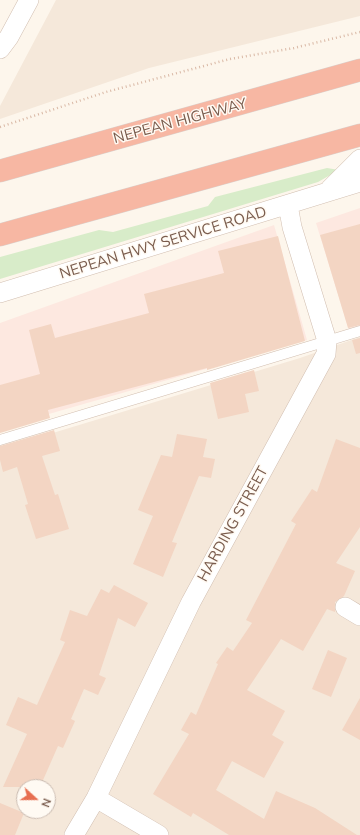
<!DOCTYPE html>
<style>
body{margin:0}
#map{position:relative;width:360px;height:835px;overflow:hidden;background:#fdf6ec;font-family:Mulish,sans-serif}
canvas{display:block}
.north{position:absolute;left:16px;top:779px;width:40px;height:40px;box-sizing:border-box;background:#fffaf3;border:1px solid #cabbb1;border-radius:50%;rotate:111deg;font-size:11px;font-weight:700;line-height:16px;text-align:center;color:#7a5c4d}
.north::after{content:'';display:block;margin:auto;width:14px;height:18px;background:#e76f51;clip-path:polygon(50% 0,100% 100%,50% 72%,0 100%)}
</style>
<div id="map">
<canvas width="360" height="835"></canvas>
<div class="north">N</div>
</div>
<script>
const ctx = document.querySelector('canvas').getContext('2d');
ctx.lineJoin = 'round';
function fill(path, color) { ctx.fillStyle = color; ctx.fill(path, 'evenodd'); }
function stroke(path, color, width, dash) { ctx.strokeStyle = color; ctx.lineWidth = width; ctx.lineCap = dash ? 'butt' : 'round'; ctx.setLineDash(dash || []); ctx.stroke(path); }
function drawText(font, color, halo, rows, align = 'center') {
  ctx.font = font + ' Mulish,sans-serif'; ctx.lineWidth = 3; ctx.setLineDash([]); ctx.textBaseline = 'middle'; ctx.strokeStyle = halo; ctx.fillStyle = color; for (const [text, x, y, turn = 0] of rows) {
    ctx.save(); ctx.translate(x, y); ctx.rotate((+turn || 0) * Math.PI / 180); ctx.textAlign = isNaN(turn) ? turn : align; if (halo) ctx.strokeText(text, 0, 0); ctx.fillText(text, 0, 0); ctx.restore();
  }
}
fill(new Path2D(`
 M56 0H360V16L149 68 0 119V106Z
 M360 337V835H0V449L300 358ZM24 787H48V811H24Z`), '#f5e8da');
fill(new Path2D(`
 M360 208V326L349 330 316 223Z
 M274 225 307 340 0 428V323Z`), '#fde8e0');
fill(new Path2D(`
 M327 168 339 170 318 182 0 279V257L99 230 113 232 208 206 215 197Z`), '#d8ecc9');
fill(new Path2D(`
 M360 224V325L348 328 320 235Z
 M278 236 305 341 207 370V368L48 410 50 418 0 433V385L40 374 29 330 51 324 55 338 149 313 144 294 224 273 218 251Z
 M360 338V353L356 354 352 340Z
 M254 370 259 391 245 394 249 412 218 419 210 383Z
 M54 430 60 451 42 456 55 495 58 494 69 529 36 539 25 505 28 504 17 467 3 472 0 460V446Z
 M177 434 207 439 203 457 215 459 211 478 199 476 172 542 177 543 163 577 133 564 153 516 138 510 161 455 172 457Z
 M336 439 360 448V527L336 563 355 571 344 596 335 602V612L327 609 303 651 281 639 247 690 285 711 272 735 284 742 264 778 232 761 216 790 264 819 276 791 315 808 357 835H229L193 813 191 817 153 794 189 734 181 730 191 712 196 715 218 664 216 663 227 647 233 651 252 623 246 620 296 524 291 521 312 489 317 492Z
 M114 585 148 603 135 627 118 618 99 675 106 678 98 695 84 689 71 719 75 721 63 748 58 746 40 787H3L27 734 6 725 18 697 37 705 65 642 60 640 70 610 87 616 101 589 109 593Z
 M328 650 347 658 331 697 312 689Z
 M360 698V740L342 730Z
 M0 803 24 813 15 835H0Z`), '#f3d5c3');
const lane = new Path2D(`
 M0 440 360 331`);
const street = new Path2D(`
 M0 49 9 37 29 0
 M330 189 360 159
 M0 293 360 182
 M345 607 360 616
 M96 798 159 835
 M74 835 96 798 191 602 326 354 327 341 292 227 288 205`);
const highway = new Path2D(`
 M0 171 360 70
 M0 235 360 135`);
stroke(lane, '#d1beb0', 11);
stroke(street, '#d1beb0', 20);
stroke(highway, '#dad1cd', 23);
stroke(new Path2D(`
 M0 127 106 92 230 59 294 48 360 32`), '#d9b8a5', 2.5, [1, 3]);
stroke(lane, '#fff', 10);
stroke(street, '#fff', 19);
stroke(highway, '#f7b7a3', 22);
drawText('15px', '#7a5c4d', '#fffaf3', [
 ["NEPEAN HIGHWAY",180,121,-15],
 ["NEPEAN HWY SERVICE ROAD",163,243,-17],
 ["HARDING STREET",233,524,-61]
]);
</script>
